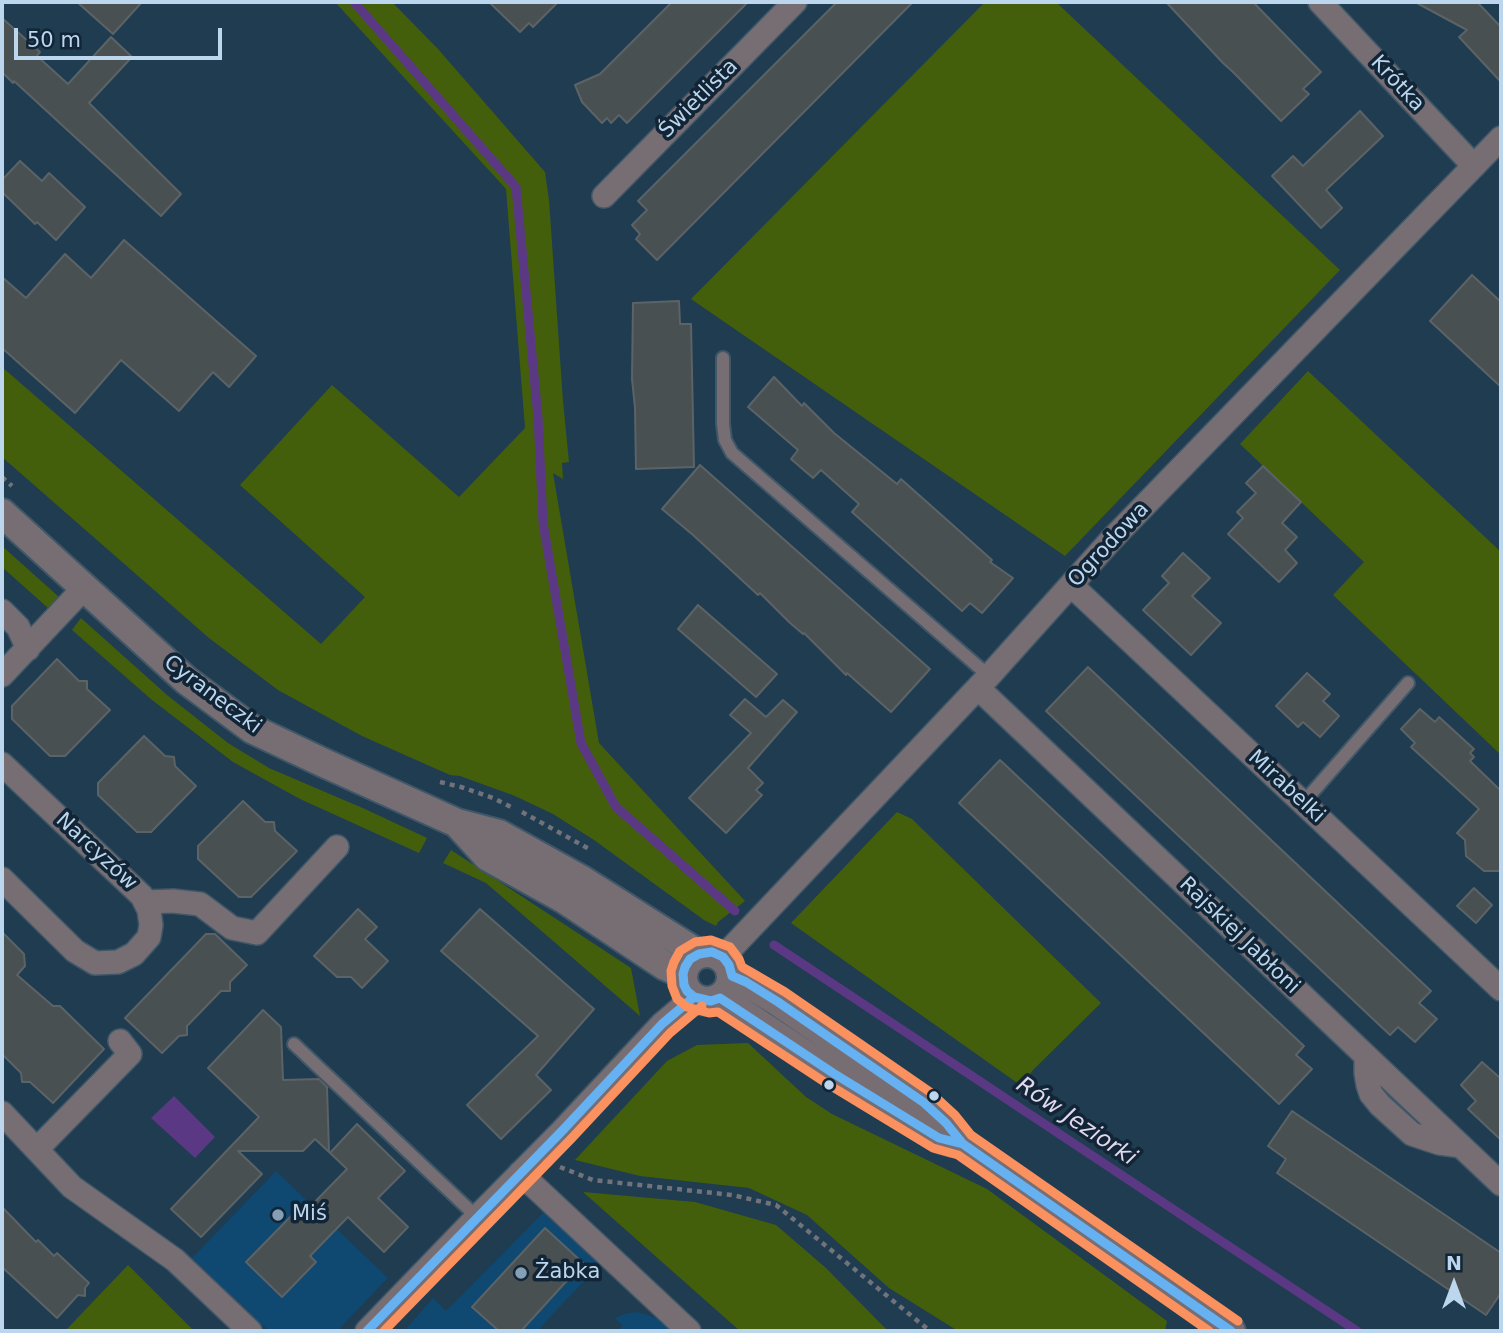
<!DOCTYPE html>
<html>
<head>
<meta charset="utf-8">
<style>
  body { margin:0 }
  #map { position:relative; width:1503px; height:1333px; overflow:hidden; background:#1f3c50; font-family:"DejaVu Sans",sans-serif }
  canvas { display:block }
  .frame { position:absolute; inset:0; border:4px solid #bcd6ed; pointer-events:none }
  .north { position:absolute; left:1419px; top:1249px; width:70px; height:70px; -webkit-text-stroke:5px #112536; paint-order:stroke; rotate:0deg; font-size:19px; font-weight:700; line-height:28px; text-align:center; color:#bcd6ed }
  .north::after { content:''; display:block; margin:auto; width:24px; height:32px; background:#bcd6ed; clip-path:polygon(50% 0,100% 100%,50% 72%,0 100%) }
  .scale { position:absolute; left:14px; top:28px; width:208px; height:32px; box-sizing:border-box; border:4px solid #bcd6ed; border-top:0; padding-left:9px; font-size:21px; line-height:24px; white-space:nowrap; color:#bcd6ed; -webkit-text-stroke:5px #112536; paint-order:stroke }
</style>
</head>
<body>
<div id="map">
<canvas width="1503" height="1333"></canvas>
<div class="frame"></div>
<div class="north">N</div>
<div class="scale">50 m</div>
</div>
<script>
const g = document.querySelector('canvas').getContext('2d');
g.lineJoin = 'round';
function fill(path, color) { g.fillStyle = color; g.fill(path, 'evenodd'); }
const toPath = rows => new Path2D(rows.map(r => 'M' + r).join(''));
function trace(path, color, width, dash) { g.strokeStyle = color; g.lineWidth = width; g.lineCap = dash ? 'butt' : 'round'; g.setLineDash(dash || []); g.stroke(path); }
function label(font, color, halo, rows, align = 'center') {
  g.font = font + ' "DejaVu Sans",sans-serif'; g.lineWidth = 7; g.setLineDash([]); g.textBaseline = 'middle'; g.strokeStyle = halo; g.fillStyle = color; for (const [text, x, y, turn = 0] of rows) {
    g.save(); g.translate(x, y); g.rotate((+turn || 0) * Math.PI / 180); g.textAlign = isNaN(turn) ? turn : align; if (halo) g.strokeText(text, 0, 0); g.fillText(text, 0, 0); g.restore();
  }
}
const built = toPath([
  [276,1171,388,1278,337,1331,269,1331,192,1258],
  [547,1209,602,1262,537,1331,404,1331,433,1298,446,1311],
  [635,1312,645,1314,665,1322,674,1331,618,1331,623,1326,615,1318,624,1314]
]);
const green = toPath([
  [335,2,392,2,438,49,545,172,549,200,563,401,569,462,562,463,563,479,553,473,599,743,745,901,718,922,716,926,704,920,594,840,553,814,515,796,460,776,450,775,362,736,278,690,209,638,2,457,2,367,321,644,365,597,240,485,332,385,459,497,525,428,506,189],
  [985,2,1056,2,1340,270,1065,556,691,299],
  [1308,371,1501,552,1501,755,1333,595,1364,562,1240,444],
  [2,546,59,597,48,608,2,567],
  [81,618,167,695,228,743,269,768,365,809,427,838,419,853,300,799,233,762,152,700,72,630],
  [897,812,912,819,1101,1003,1032,1071,1023,1087,791,923],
  [451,850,631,968,640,1016,486,883,443,863],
  [748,1043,806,1097,832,1114,987,1189,1167,1321,1165,1331,958,1331,889,1288,807,1215,749,1188,640,1176,575,1160,667,1061,697,1045],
  [583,1192,695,1202,776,1225,826,1268,888,1331,740,1331],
  [128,1265,194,1331,65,1331]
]);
const water = toPath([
  [174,1096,215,1137,195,1158,151,1118]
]);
const stream = toPath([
  [354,2,516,187,538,417,543,523,581,743,616,807,735,911],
  [774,945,1357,1331]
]);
const building = toPath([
  [77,2,142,2,113,34,77,2],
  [489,2,558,2,533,27,529,23,520,32,489,2],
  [672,2,748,2,627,123,619,115,611,123,607,118,602,123,582,102,575,85,600,74,672,2],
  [837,2,913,2,657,260,636,239,640,234,632,225,647,210,638,201,837,2],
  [1166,2,1253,2,1321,72,1303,89,1309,94,1281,121,1234,73,1223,63,1166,2],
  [1415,2,1477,2,1501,27,1501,82,1459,37,1467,30,1415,2],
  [2,18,40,52,37,56,68,84,111,37,132,57,89,103,181,194,161,216,14,81,13,83,2,72,2,18],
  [1360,111,1383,136,1326,190,1342,208,1321,228,1272,176,1293,156,1303,166,1360,111],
  [20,161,42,181,49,173,85,207,56,240,37,222,35,224,2,192,2,180,20,161],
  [124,240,256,356,229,387,213,372,179,411,121,360,75,413,2,348,2,277,26,298,65,254,91,278,124,240],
  [1472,275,1501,302,1501,387,1430,321,1472,275],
  [679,301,680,324,691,324,694,467,636,469,635,408,632,379,633,303,679,301],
  [774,377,802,406,804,403,834,433,897,484,901,479,992,560,990,562,1013,578,982,613,970,603,962,611,852,512,859,504,821,470,813,478,791,459,798,450,748,407,774,377],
  [700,465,930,669,891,712,847,673,846,675,804,633,803,634,789,622,760,593,758,595,693,535,662,509,700,465],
  [1263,466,1301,502,1282,523,1297,537,1285,550,1297,563,1279,582,1228,534,1243,518,1237,512,1256,493,1246,483,1263,466],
  [1183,553,1210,578,1192,596,1221,623,1191,655,1143,610,1169,583,1162,576,1183,553],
  [698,605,777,674,756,697,678,629,698,605],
  [57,659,79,681,87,681,87,689,110,710,65,756,50,756,12,719,12,706,57,659],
  [1088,667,1431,991,1419,1003,1437,1019,1415,1042,1398,1027,1390,1035,1046,711,1088,667],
  [1307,673,1330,694,1323,701,1339,716,1320,737,1303,722,1298,727,1276,706,1307,673],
  [745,699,766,717,783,700,797,712,748,768,763,783,756,790,762,795,726,833,689,798,751,733,730,715,745,699],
  [1420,709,1435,722,1439,717,1474,749,1470,753,1474,757,1470,761,1499,789,1501,786,1501,871,1484,871,1466,856,1465,840,1457,833,1479,809,1411,747,1415,743,1401,729,1420,709],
  [144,736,165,756,174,757,175,766,196,786,151,832,137,832,98,795,98,783,144,736],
  [1000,760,1304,1046,1296,1055,1312,1069,1279,1104,959,803,1000,760],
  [243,801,265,822,274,822,275,831,297,851,251,897,239,897,198,859,198,846,243,801],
  [1474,888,1492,905,1476,923,1457,906,1474,888],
  [358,909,377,927,365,939,388,961,362,988,351,977,337,977,314,956,358,909],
  [480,909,594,1009,536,1075,551,1090,501,1139,467,1105,538,1036,441,951,480,909],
  [2,932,24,954,25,966,17,975,53,1006,60,1006,104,1049,53,1103,30,1082,22,1082,21,1073,2,1054,2,932],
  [206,934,215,934,247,965,230,982,230,991,221,991,187,1026,187,1035,179,1036,162,1053,125,1018,206,934],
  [263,1010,281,1027,283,1080,319,1079,327,1087,329,1152,315,1139,303,1151,238,1151,262,1174,201,1237,171,1209,259,1117,208,1068,263,1010],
  [1482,1062,1499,1077,1501,1075,1501,1140,1468,1109,1476,1101,1461,1085,1482,1062],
  [1292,1111,1501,1253,1501,1293,1486,1315,1277,1173,1286,1159,1268,1146,1292,1111],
  [357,1124,405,1171,378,1198,408,1227,384,1252,348,1217,310,1256,316,1262,282,1297,246,1262,298,1209,303,1214,347,1169,330,1153,357,1124],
  [2,1207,36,1242,38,1240,54,1256,57,1253,89,1283,85,1288,85,1296,78,1295,57,1318,2,1267,2,1207],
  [545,1228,583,1263,521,1331,499,1331,472,1307,545,1228]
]);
const path = toPath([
  [2,477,12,486],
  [440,782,461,787,493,798,511,807],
  [522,812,591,850],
  [560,1167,593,1180,732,1195,776,1205,930,1331]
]);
const service = toPath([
  [723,358,723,424,725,440,732,453,989,676],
  [1303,803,1408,683],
  [294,1044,477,1217]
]);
const minor = toPath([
  [1320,2,1474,166],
  [604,196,795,2],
  [1071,585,1501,989],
  [2,611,18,627,28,649],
  [2,675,84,588],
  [978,688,1501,1184],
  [2,764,142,896,149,910,151,925,149,937,134,954,118,962,95,963,75,951,2,879],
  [146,902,173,901,200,904,232,928,257,933,337,847],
  [723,957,989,676,1112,539,1501,138],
  [1366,1057,1366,1073,1368,1085,1371,1094,1380,1105,1412,1134,1439,1143,1461,1146],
  [2,1113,72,1187,175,1260,250,1331],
  [37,1149,130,1054,120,1041],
  [520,1173,689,1331],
  [367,1331,477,1217,562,1131,662,1024,694,997]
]);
const tertiary = toPath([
  [2,513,186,680,252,729,324,763,457,823,499,834,582,880,699,954],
  [457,823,488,857,564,899,665,966,683,974],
  '683 977a24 24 0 1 1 48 0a24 24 0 1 1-48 0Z',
  [732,976,746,982,778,1002,875,1068,923,1102,946,1123,963,1144,1231,1331],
  [720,998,833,1073,939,1138,953,1142]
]);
const bus1 = toPath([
  [712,952,723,957,729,965,732,976,746,982,778,1002,923,1102,946,1123,963,1144,939,1138,833,1073,720,998,711,1001,694,997,687,991,684,985,683,974,685,967,690,959,699,954,712,952],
  [963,1144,1231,1331,1219,1323,963,1144],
  [367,1331,562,1131,662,1024,694,997]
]);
const bus2 = toPath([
  [384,1331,571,1139,670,1033,702,1006],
  [1209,1331,958,1155,933,1148,826,1083,718,1012,709,1013,687,1007,677,999,672,986,671,971,674,962,680,951,695,942,711,940,730,947,739,959,742,967,785,992,930,1092,955,1115,971,1135,1238,1321]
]);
const markers = [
  [829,1085,6,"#bcd6ed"],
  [934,1096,6,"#bcd6ed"],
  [278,1215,7,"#85a0b6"],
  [521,1273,7,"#85a0b6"]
];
const streetNames = [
  ["Krótka",1397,84,47],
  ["Świetlista",699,99,-45],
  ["Ogrodowa",1109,545,-47],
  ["Cyraneczki",212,695,37],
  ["Mirabelki",1286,787,43],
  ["Narcyzów",96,852,43],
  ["Rajskiej Jabłoni",1239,936,44]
];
const poiNames = [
  ["Miś",292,1215],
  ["Żabka",535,1273]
];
const waterNames = [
  ["Rów Jeziorki",1076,1122,34]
];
fill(built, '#0f4870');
fill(green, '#445f0c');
fill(water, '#5b3884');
trace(stream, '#5b3884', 9);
fill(building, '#495052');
trace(building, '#5b6367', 2);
trace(service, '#3f5768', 16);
trace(minor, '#3f5768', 26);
trace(tertiary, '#3f5768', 32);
trace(path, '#71727a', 4.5, [5, 5]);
trace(service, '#776e74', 12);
trace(minor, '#776e74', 23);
trace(tertiary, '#776e74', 28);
trace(bus1, '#66b1f2', 9);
trace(bus2, '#fa915f', 9);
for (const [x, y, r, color] of markers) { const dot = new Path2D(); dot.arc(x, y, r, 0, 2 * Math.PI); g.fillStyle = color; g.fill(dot); trace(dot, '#112536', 2.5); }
label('21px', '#bcd6ed', '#112536', streetNames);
label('21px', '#bcd6ed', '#112536', poiNames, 'left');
label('italic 23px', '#e2d9ef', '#112536', waterNames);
</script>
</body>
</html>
